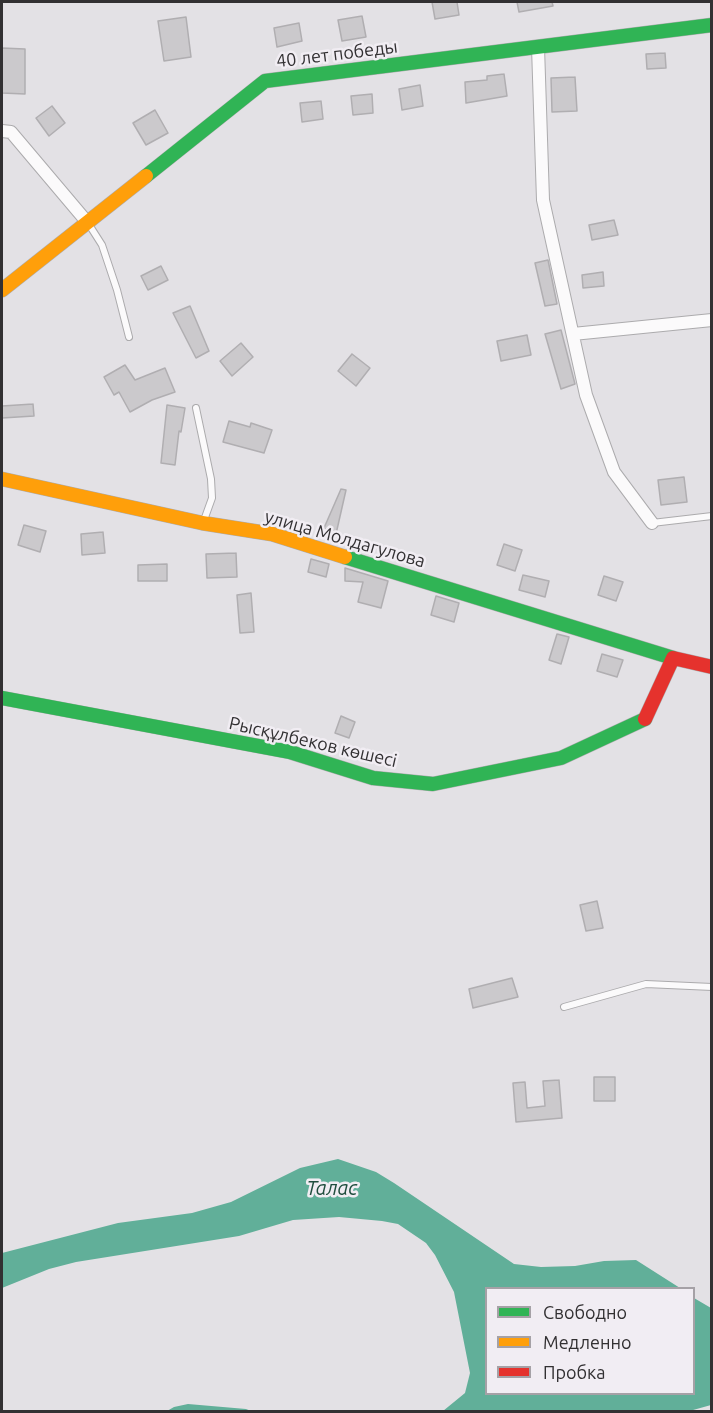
<!DOCTYPE html>
<html>
<head>
<meta charset="utf-8">
<style>
  body { margin:0 }
  #map { position:relative; width:713px; height:1413px; overflow:hidden; background:#e3e1e5; font-family:Ubuntu,sans-serif }
  canvas { display:block }
  .frame { position:absolute; inset:0; border:3px solid #323032; pointer-events:none }
  .legend { position:absolute; left:485px; top:1287px; width:210px; height:108px; box-sizing:border-box; background:#f1edf3; border:2px solid #a5a1a6; margin:0; padding:8px 10px; list-style:none; font-size:18px; color:#323032 }
  .legend li { display:flex; align-items:center; gap:12px; height:30px }
  .legend b { width:30px; border:2px solid #a5a1a6 }
</style>
</head>
<body>
<div id="map">
<canvas width="713" height="1413"></canvas>
<div class="frame"></div>
<ul class="legend">
<li><b style="height:8px;background:#30b455"></b>Свободно</li>
<li><b style="height:8px;background:#ff9f0a"></b>Медленно</li>
<li><b style="height:8px;background:#e5322d"></b>Пробка</li>
</ul>
</div>
<script>
const g = document.querySelector('canvas').getContext('2d');
g.lineJoin = 'round';
function fill(path, color) { g.fillStyle = color; g.fill(path, 'evenodd'); }
const toPath = rows => new Path2D(rows.map(r => 'M' + r).join(''));
function trace(path, color, width, dash) { g.strokeStyle = color; g.lineWidth = width; g.lineCap = dash ? 'butt' : 'round'; g.setLineDash(dash || []); g.stroke(path); }
function label(font, color, halo, rows, align = 'center') {
  g.font = font + ' Ubuntu,sans-serif'; g.lineWidth = 5; g.setLineDash([]); g.textBaseline = 'middle'; g.strokeStyle = halo; g.fillStyle = color; for (const [text, x, y, turn = 0] of rows) {
    g.save(); g.translate(x, y); g.rotate((+turn || 0) * Math.PI / 180); g.textAlign = isNaN(turn) ? turn : align; if (halo) g.strokeText(text, 0, 0); g.fillText(text, 0, 0); g.restore();
  }
}
const water = toPath([
  [338,1159,376,1172,394,1183,514,1264,541,1267,575,1266,604,1261,636,1260,680,1288,486,1288,486,1394,694,1394,694,1298,711,1308,711,1405,686,1412,443,1411,465,1393,470,1373,454,1292,435,1255,426,1243,398,1224,382,1221,339,1217,293,1220,239,1236,76,1262,49,1269,2,1288,2,1253,118,1223,192,1213,231,1202,300,1168],
  [188,1404,246,1409,251,1411,167,1411,174,1407]
]);
const building = toPath([
  [432,2,457,2,459,15,435,19,432,2],
  [517,2,552,2,553,6,519,12,517,2],
  [362,16,366,37,342,41,338,20,362,16],
  [186,17,191,57,164,61,158,21,186,17],
  [299,23,302,41,277,47,274,28,299,23],
  [2,48,25,49,25,94,2,93,2,48],
  [665,53,666,68,647,69,646,54,665,53],
  [504,74,507,96,466,103,465,82,487,80,487,76,504,74],
  [575,77,577,111,552,112,551,78,575,77],
  [420,85,423,106,402,110,399,89,420,85],
  [372,94,373,113,353,115,351,96,372,94],
  [321,101,323,119,302,122,300,103,321,101],
  [52,106,65,123,49,136,36,118,52,106],
  [155,110,168,133,146,145,133,123,155,110],
  [614,220,618,235,592,240,589,225,614,220],
  [548,260,557,304,545,306,535,263,548,260],
  [161,266,168,280,148,290,141,276,161,266],
  [603,272,604,286,583,288,582,275,603,272],
  [190,306,209,351,196,358,173,313,190,306],
  [561,330,575,384,561,389,545,334,561,330],
  [527,335,531,355,501,361,497,341,527,335],
  [241,343,253,357,232,376,220,361,241,343],
  [352,354,370,368,356,386,338,371,352,354],
  [125,365,135,380,165,368,175,392,152,400,130,412,119,392,114,395,104,377,125,365],
  [33,404,34,416,2,418,2,406,33,404],
  [167,405,185,408,181,432,179,431,175,465,161,463,167,405],
  [229,421,250,427,251,423,272,430,264,453,223,442,229,421],
  [684,477,687,502,661,505,658,480,684,477],
  [341,489,346,490,336,534,324,528,341,489],
  [24,525,46,531,40,552,18,545,24,525],
  [103,532,105,553,82,555,81,534,103,532],
  [504,544,522,550,515,571,497,565,504,544],
  [236,553,237,577,207,578,206,554,236,553],
  [311,559,329,564,326,577,308,572,311,559],
  [167,564,167,581,138,581,138,565,167,564],
  [345,568,388,581,381,608,358,602,363,582,345,581,345,568],
  [523,575,549,581,545,597,519,590,523,575],
  [604,576,623,582,616,601,598,595,604,576],
  [251,593,254,632,240,633,237,595,251,593],
  [436,596,459,603,454,622,431,615,436,596],
  [557,634,569,637,561,664,549,660,557,634],
  [602,654,623,660,617,677,597,671,602,654],
  [341,716,355,722,349,738,335,733,341,716],
  [597,901,603,928,586,931,580,905,597,901],
  [512,978,518,997,473,1008,469,989,512,978],
  [594,1077,615,1077,615,1101,594,1101,594,1077],
  [559,1080,562,1118,516,1122,513,1083,525,1082,527,1108,545,1106,543,1081,559,1080]
]);
const lane = toPath([
  [88,223,102,245,117,290,129,337],
  [196,408,211,479,212,498,203,523],
  [652,523,712,516],
  [564,1007,646,984,712,987]
]);
const street = toPath([
  [538,47,543,200,586,395,614,472,652,523],
  [2,131,11,132,87,222],
  [573,334,712,320]
]);
const fast = toPath([
  [146,176,265,81,712,25],
  [345,557,673,658],
  [2,698,290,752,373,778,433,784,561,758,645,719]
]);
const slow = toPath([
  [2,290,146,176],
  [2,479,202,523,272,534,345,557]
]);
const jam = toPath([
  [645,719,673,658,712,667]
]);
const streetNames = [
  ["40 лет победы",337,54,-7],
  ["улица Молдагулова",345,539,16],
  ["Рысқұлбеков көшесі",313,742,13]
];
const waterNames = [
  ["Талас",332,1188]
];
fill(water, '#61af99');
fill(building, '#cbc9cc');
trace(building, '#b0aeb1', 1.5);
trace(lane, '#acabad', 8);
trace(street, '#acabad', 14);
trace(fast, '#acabad', 15);
trace(slow, '#acabad', 15);
trace(jam, '#acabad', 15);
trace(lane, '#fbfafb', 6);
trace(street, '#fbfafb', 12);
trace(fast, '#30b455', 14);
trace(slow, '#ff9f0a', 14);
trace(jam, '#e5322d', 14);
label('18px', '#323032', '#f1edf3', streetNames);
label('italic 20px', '#204e3e', '#f1edf3', waterNames);
</script>
</body>
</html>
